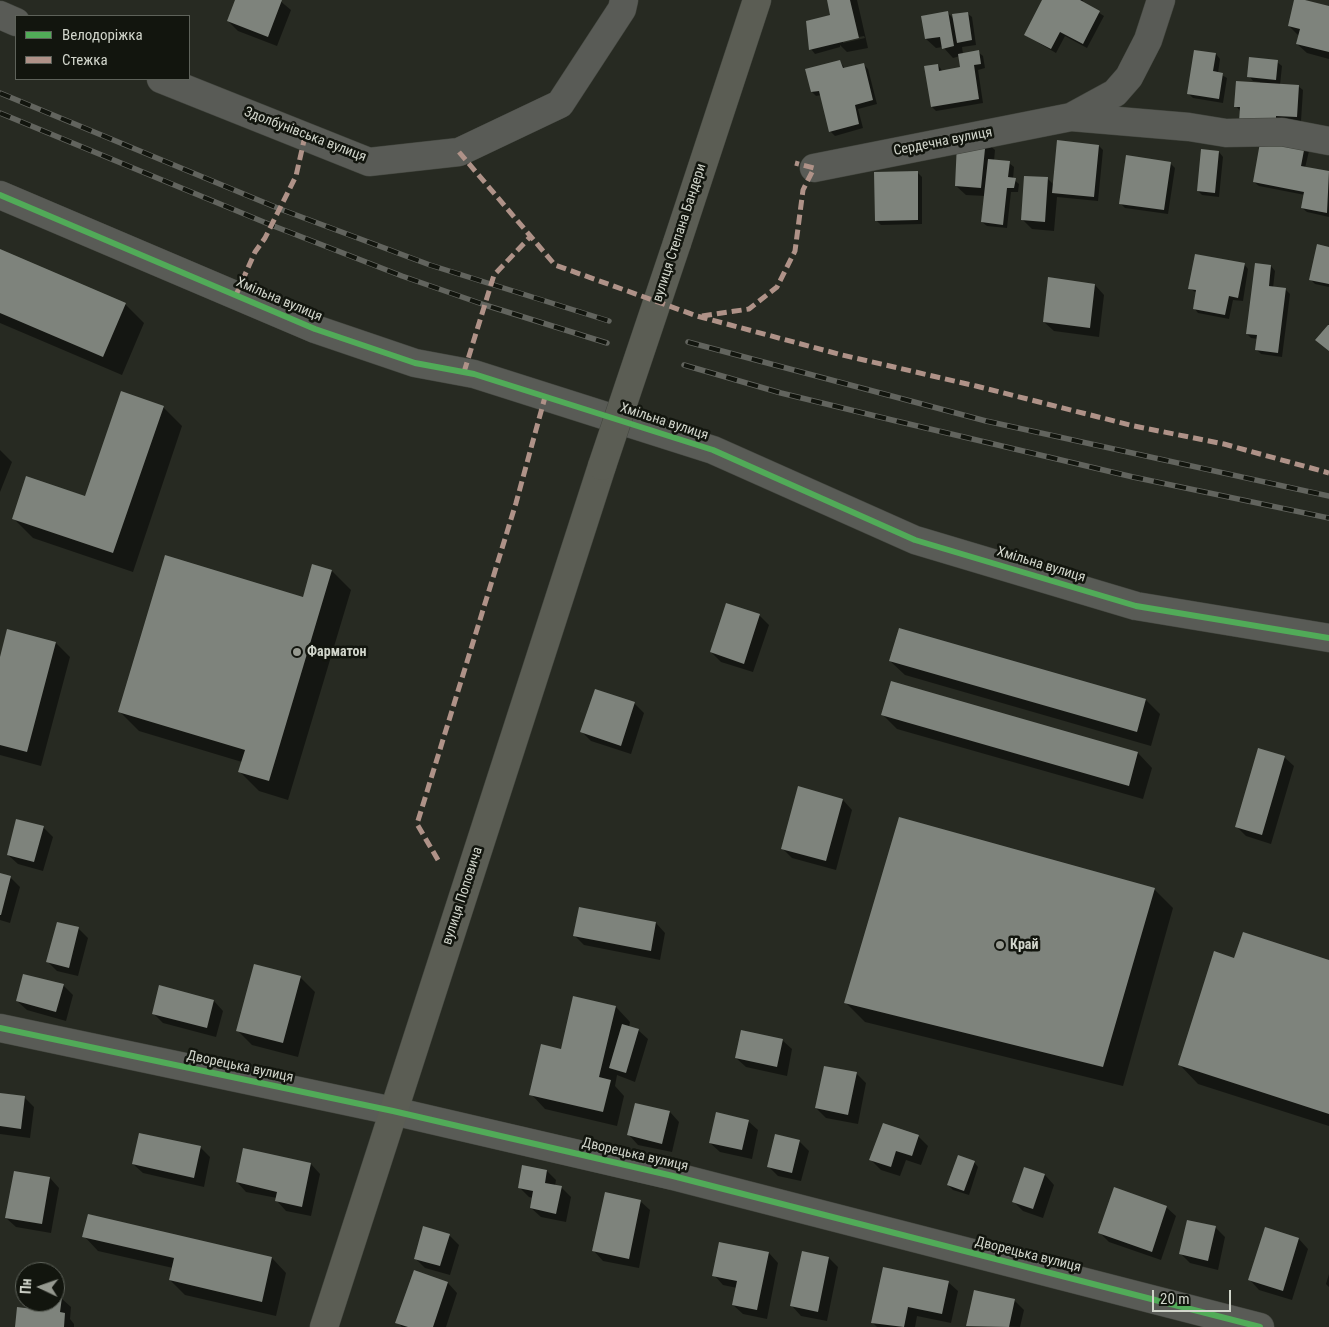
<!DOCTYPE html>
<html>
<head>
<meta charset="utf-8">
<style>
  body { margin:0 }
  #map { position:relative; width:1329px; height:1327px; overflow:hidden; background:#272a22; font-family:"Roboto Condensed",sans-serif }
  canvas { display:block }
  .legend { position:absolute; left:15px; top:15px; width:175px; height:65px; box-sizing:border-box; background:#12150e; border:1px solid #5e625a; margin:0; padding:6px 9px; list-style:none; font-size:15px; color:#d1d5cb }
  .legend li { display:flex; align-items:center; gap:10px; height:25px }
  .legend b { width:25px; border:1px solid #5e625a }
  .north { position:absolute; left:15px; top:1262px; width:50px; height:50px; box-sizing:border-box; background:#12150e; border:1px solid #5e625a; border-radius:50%; rotate:273deg; font-size:14px; font-weight:700; line-height:20px; text-align:center; color:#d1d5cb }
  .north::after { content:''; display:block; margin:auto; width:18px; height:22px; background:#969990; clip-path:polygon(50% 0,100% 100%,50% 72%,0 100%) }
  .scale { position:absolute; left:1152px; top:1290px; width:79px; height:22px; box-sizing:border-box; border:2px solid #d1d5cb; border-top:0; padding-left:6px; font-size:15px; line-height:18px; white-space:nowrap; color:#d1d5cb; -webkit-text-stroke:4px #12150e; paint-order:stroke }
</style>
</head>
<body>
<div id="map">
<canvas width="1329" height="1327"></canvas>
<ul class="legend">
<li><b style="height:6px;background:#51ab58"></b>Велодоріжка</li>
<li><b style="height:6px;background:#af9288"></b>Стежка</li>
</ul>
<div class="north">Пн</div>
<div class="scale">20 m</div>
</div>
<script>
const g = document.querySelector('canvas').getContext('2d');
g.lineJoin = 'round';
function fill(path, color) { g.fillStyle = color; g.fill(path, 'evenodd'); }
const toPath = rows => new Path2D(rows.map(r => 'M' + r).join(''));
function trace(path, color, width, dash) { g.strokeStyle = color; g.lineWidth = width; g.lineCap = dash ? 'butt' : 'round'; g.setLineDash(dash || []); g.stroke(path); }
function label(font, color, halo, rows, align = 'center') {
  g.font = font + ' "Roboto Condensed",sans-serif'; g.lineWidth = 5; g.setLineDash([]); g.textBaseline = 'middle'; g.strokeStyle = halo; g.fillStyle = color; for (const [text, x, y, turn = 0] of rows) {
    g.save(); g.translate(x, y); g.rotate((+turn || 0) * Math.PI / 180); g.textAlign = isNaN(turn) ? turn : align; if (halo) g.strokeText(text, 0, 0); g.fillText(text, 0, 0); g.restore();
  }
}
const shadow = toPath([
  [236,0,279,0,291,10,277,46,238,31,228,21],
  [828,0,857,0,868,48,847,52,840,45,840,47,815,54,811,49,832,20],
  [864,36,865,38,843,43,843,40],
  [1044,0,1083,0,1082,2,1104,16,1087,48,1065,36,1056,53,1025,35],
  [1295,0,1329,7,1329,59,1307,53,1297,44,1299,36,1289,26],
  [948,13,954,19,967,13,972,17,976,45,962,47,963,54,978,52,983,56,985,68,978,70,983,103,936,111,932,107,938,65,943,72,962,68,960,56,953,58,943,47,936,48,926,39],
  [1216,54,1220,59,1218,73,1227,78,1223,103,1193,98,1188,93],
  [840,61,845,69,863,64,868,69,877,104,858,109,863,128,835,136,830,131,821,95,816,96,812,92],
  [1277,62,1282,66,1280,85,1298,86,1303,90,1301,121,1280,120,1240,111,1236,106,1260,84,1260,82,1253,81,1249,76],
  [1262,139,1309,151,1305,168,1329,173,1329,217,1307,212,1302,208,1305,195,1259,186,1254,182],
  [985,141,995,150,994,161,1009,163,1014,167,1013,179,1019,184,1018,192,1011,192,1007,228,987,226,982,222,985,196,966,195,956,186],
  [1099,146,1103,150,1098,201,1057,197,1054,231,1032,229,1022,219,1025,177,1048,179,1054,185],
  [1219,152,1223,157,1219,197,1202,195,1198,191],
  [1170,163,1175,168,1168,214,1125,208,1120,203],
  [917,172,922,177,922,224,881,225,876,220],
  [1329,248,1329,287,1315,284,1311,280],
  [0,250,125,304,144,323,122,375,0,323],
  [1244,264,1248,269,1243,301,1233,300,1229,319,1198,313,1194,308,1197,293,1189,288],
  [1271,266,1275,271,1273,288,1286,290,1290,294,1282,357,1261,354,1257,350,1258,339,1251,338,1247,334],
  [1095,285,1104,295,1099,337,1054,331,1044,322],
  [163,407,182,426,133,572,33,538,13,518,86,498],
  [0,450,12,462,0,492],
  [313,566,332,571,351,590,288,800,259,791,240,772,242,762,139,731,119,711,303,598],
  [759,615,769,625,753,672,721,662,711,652],
  [56,643,70,657,41,766,0,755,0,662],
  [890,661,1146,700,1160,714,1151,746,905,675],
  [634,703,644,713,631,754,591,741,582,732],
  [882,714,1138,753,1152,768,1143,799,897,729],
  [1284,757,1294,766,1271,844,1246,836,1237,827],
  [843,800,852,810,836,870,792,858,782,848],
  [43,827,53,837,43,871,18,864,8,855],
  [0,874,10,877,20,887,10,923,0,920],
  [1154,889,1173,908,1123,1086,865,1022,846,1003],
  [580,909,656,923,665,933,660,960,584,945,575,936],
  [58,923,79,929,88,938,78,976,57,971,47,961],
  [1329,961,1329,1126,1198,1084,1179,1064],
  [300,977,315,992,298,1057,252,1045,238,1031],
  [63,985,73,995,66,1021,27,1010,17,1001],
  [160,987,214,1001,223,1011,216,1037,163,1023,153,1013],
  [616,1007,630,1022,629,1027,638,1030,648,1039,635,1082,617,1075,615,1086,624,1096,617,1126,545,1109,531,1094,562,1050],
  [782,1040,792,1049,787,1076,746,1067,736,1058],
  [825,1067,857,1074,866,1083,858,1124,826,1118,816,1108],
  [0,1095,24,1097,34,1107,30,1138,0,1134],
  [670,1112,679,1122,672,1152,638,1145,629,1135],
  [748,1121,758,1130,752,1159,720,1152,710,1143],
  [918,1136,928,1146,921,1165,906,1160,900,1176,881,1170,871,1160],
  [799,1141,809,1151,801,1181,778,1176,768,1166],
  [200,1147,210,1157,204,1187,143,1173,133,1164],
  [244,1150,311,1164,320,1174,311,1216,286,1211,277,1201,277,1198,246,1192,237,1182],
  [974,1162,978,1167,969,1195,953,1190,948,1185],
  [547,1171,556,1180,555,1186,561,1187,571,1197,566,1222,541,1217,531,1208,533,1198,529,1197,519,1187],
  [1045,1175,1054,1185,1043,1218,1023,1211,1014,1202],
  [50,1178,59,1188,51,1233,16,1227,6,1218],
  [640,1201,650,1210,639,1268,603,1261,594,1251],
  [1166,1207,1176,1216,1161,1260,1109,1242,1100,1233],
  [1188,1221,1216,1228,1225,1237,1218,1270,1190,1263,1180,1253],
  [1266,1229,1299,1239,1308,1249,1292,1300,1259,1290,1250,1280],
  [449,1235,459,1245,450,1275,425,1268,415,1258],
  [84,1236,272,1258,286,1273,276,1316,185,1295,170,1280,173,1268,98,1251],
  [769,1253,778,1263,767,1319,743,1314,733,1305,737,1288,723,1285,714,1275],
  [829,1258,838,1267,827,1321,801,1316,792,1306],
  [414,1272,448,1283,457,1293,446,1327,402,1327,397,1322],
  [1329,1274,1329,1287,1326,1284],
  [948,1282,958,1291,951,1323,917,1316,915,1327,877,1327,873,1323],
  [55,1297,61,1298,71,1307,70,1319,74,1324,74,1327,16,1327,42,1311,43,1302,55,1302],
  [1014,1300,1024,1310,1020,1327,968,1325]
]);
const building = toPath([
  [235,0,282,0,268,37,227,21],
  [827,0,850,0,859,38,809,50,806,21,830,15],
  [1042,0,1080,0,1100,11,1083,44,1060,32,1051,49,1024,35],
  [1294,0,1305,0,1329,6,1329,52,1296,44,1300,29,1288,26],
  [948,11,954,46,942,49,940,37,925,39,921,16],
  [968,12,972,40,957,43,952,14],
  [979,50,981,64,974,65,979,99,931,107,924,66,938,64,939,71,960,67,958,54],
  [1194,50,1216,53,1213,71,1223,73,1219,99,1187,94],
  [1249,57,1278,60,1276,80,1247,77],
  [840,60,843,68,864,63,873,100,855,105,859,124,829,132,819,91,811,92,805,69],
  [1236,81,1299,85,1297,117,1276,116,1276,124,1239,122,1240,107,1234,107],
  [1261,137,1305,145,1301,166,1329,171,1327,213,1301,208,1304,192,1253,182],
  [986,139,981,188,955,186,957,143],
  [1057,140,1099,145,1094,197,1052,193],
  [1201,149,1219,151,1215,193,1197,191],
  [1126,155,1171,162,1164,210,1119,204],
  [988,159,1010,161,1008,177,1016,178,1014,188,1007,188,1003,225,981,222],
  [918,171,918,220,875,221,874,172],
  [1024,176,1048,177,1045,222,1021,220],
  [1317,244,1329,247,1329,284,1309,280],
  [0,249,126,303,103,357,0,313],
  [1195,254,1245,263,1238,298,1229,296,1225,315,1193,309,1196,290,1188,289],
  [1255,263,1271,265,1269,286,1286,288,1278,353,1255,350,1257,335,1246,334],
  [1048,277,1095,284,1090,328,1043,322],
  [1328,325,1329,325,1329,351,1315,340],
  [121,391,164,406,113,553,12,519,26,476,85,496],
  [165,555,303,597,312,564,332,570,269,781,238,772,245,750,118,712],
  [726,603,760,614,744,664,710,652],
  [899,628,1146,699,1137,732,889,661],
  [7,629,56,642,27,752,0,745,0,657],
  [891,681,1138,752,1129,786,881,715],
  [595,689,635,702,621,746,580,732],
  [1258,748,1285,756,1262,835,1235,827],
  [798,786,843,799,826,861,781,849],
  [899,817,1155,888,1103,1067,844,1003],
  [16,819,44,826,34,862,7,855],
  [0,873,11,876,1,915,0,915],
  [579,907,656,922,651,951,573,936],
  [57,922,79,927,69,968,46,962],
  [1243,932,1329,960,1329,1114,1178,1065,1214,951,1234,958],
  [254,964,301,976,283,1043,236,1031],
  [23,974,64,984,56,1012,16,1001],
  [159,985,214,1000,207,1028,152,1014],
  [573,996,616,1006,599,1077,611,1080,603,1112,529,1095,541,1044,561,1049],
  [622,1024,639,1029,626,1073,609,1068],
  [741,1030,783,1039,777,1067,735,1058],
  [824,1066,857,1072,848,1115,815,1108],
  [0,1093,25,1096,21,1129,0,1126],
  [635,1103,670,1111,662,1144,627,1135],
  [716,1112,749,1120,742,1150,709,1143],
  [883,1123,919,1135,912,1156,896,1151,891,1167,869,1160],
  [139,1133,201,1146,194,1178,132,1164],
  [775,1134,800,1140,792,1173,767,1167],
  [243,1148,311,1163,302,1207,275,1201,277,1192,236,1182],
  [958,1155,975,1161,964,1191,947,1185],
  [522,1165,547,1170,545,1183,562,1186,556,1214,530,1208,533,1191,518,1188],
  [1024,1167,1045,1174,1033,1209,1012,1202],
  [14,1171,50,1177,42,1224,5,1218],
  [1114,1187,1167,1206,1152,1252,1098,1233],
  [605,1192,641,1200,629,1259,592,1251],
  [88,1214,272,1257,262,1302,169,1280,174,1258,82,1237],
  [1187,1220,1216,1226,1208,1261,1179,1254],
  [423,1226,450,1234,440,1266,414,1259],
  [1265,1227,1299,1238,1283,1291,1248,1280],
  [719,1242,769,1252,757,1310,732,1305,737,1281,712,1276],
  [802,1251,829,1257,818,1312,790,1306],
  [883,1267,949,1281,942,1314,908,1307,904,1327,871,1323],
  [414,1270,448,1282,433,1327,408,1327,395,1323],
  [974,1290,1015,1299,1009,1327,966,1326],
  [55,1296,62,1297,60,1312,65,1313,64,1327,15,1327,17,1307,41,1310,42,1302,55,1302]
]);
const street = toPath([
  [0,15,16,22],
  [161,79,369,162,459,152,560,104,622,9,624,0],
  [1071,117,1115,93,1129,77,1148,40,1161,0],
  [814,168,1071,117,1189,127,1226,133,1282,132,1329,141],
  [0,195,315,329,415,363,474,374,713,450,915,540,1136,606,1329,638],
  [0,1028,393,1111,673,1176,1260,1327]
]);
const secondary = toPath([
  [677,243,757,0],
  [324,1327,602,466]
]);
const rail = toPath([
  [0,93,280,209,430,265,609,321],
  [0,113,271,225,402,276,485,305,607,343],
  [688,342,986,421,1329,496],
  [684,365,781,393,892,420,1133,477,1329,518]
]);
const secondaryBridge = toPath([
  [602,466,677,243]
]);
const quiet = toPath([
  [459,152,555,265,697,316,842,355,976,386,1134,426,1224,444,1329,473],
  [236,295,255,252,265,238,296,176,305,136],
  [702,316,749,309,777,287,795,251,803,190,814,168,795,163],
  [464,372,494,275,531,236],
  [438,860,417,824,516,503,545,397]
]);
const cycleway = toPath([
  [0,195,315,329,415,363,474,374,713,450,915,540,1136,606,1329,638],
  [0,1028,393,1111,673,1176,1260,1327]
]);
const markers = [
  [297,652,5,"#969990"],
  [1000,945,5,"#969990"]
];
const streetNames = [
  ["Здолбунівська вулиця",305,135,21],
  ["Сердечна вулиця",943,142,-11],
  ["вулиця Степана Бандери",680,233,-72],
  ["Хмільна вулиця",279,300,23],
  ["Хмільна вулиця",664,422,18],
  ["Хмільна вулиця",1041,565,17],
  ["вулиця Поповича",463,896,-72],
  ["Дворецька вулиця",240,1067,12],
  ["Дворецька вулиця",635,1155,13],
  ["Дворецька вулиця",1028,1255,14]
];
const poiNames = [
  ["Фарматон",307,652],
  ["Край",1010,945]
];
fill(shadow, '#0007');
fill(building, '#7e837c');
trace(street, '#42453e', 29);
trace(secondary, '#42453e', 29);
trace(street, '#595b56', 28);
trace(secondary, '#5b5d54', 28);
trace(rail, '#62645e', 5.5);
trace(rail, '#12150e', 4, [11]);
trace(secondaryBridge, '#42453e', 29, []);
trace(secondaryBridge, '#5b5d54', 28);
trace(quiet, '#af9288', 5, [10, 5]);
trace(cycleway, '#51ab58', 6);
for (const [x, y, r, color] of markers) { const dot = new Path2D(); dot.arc(x, y, r, 0, 2 * Math.PI); g.fillStyle = color; g.fill(dot); trace(dot, '#12150e', 2); }
label('14px', '#d1d5cb', '#12150e', streetNames);
label('bold 14px', '#d1d5cb', '#12150e', poiNames, 'left');
</script>
</body>
</html>
